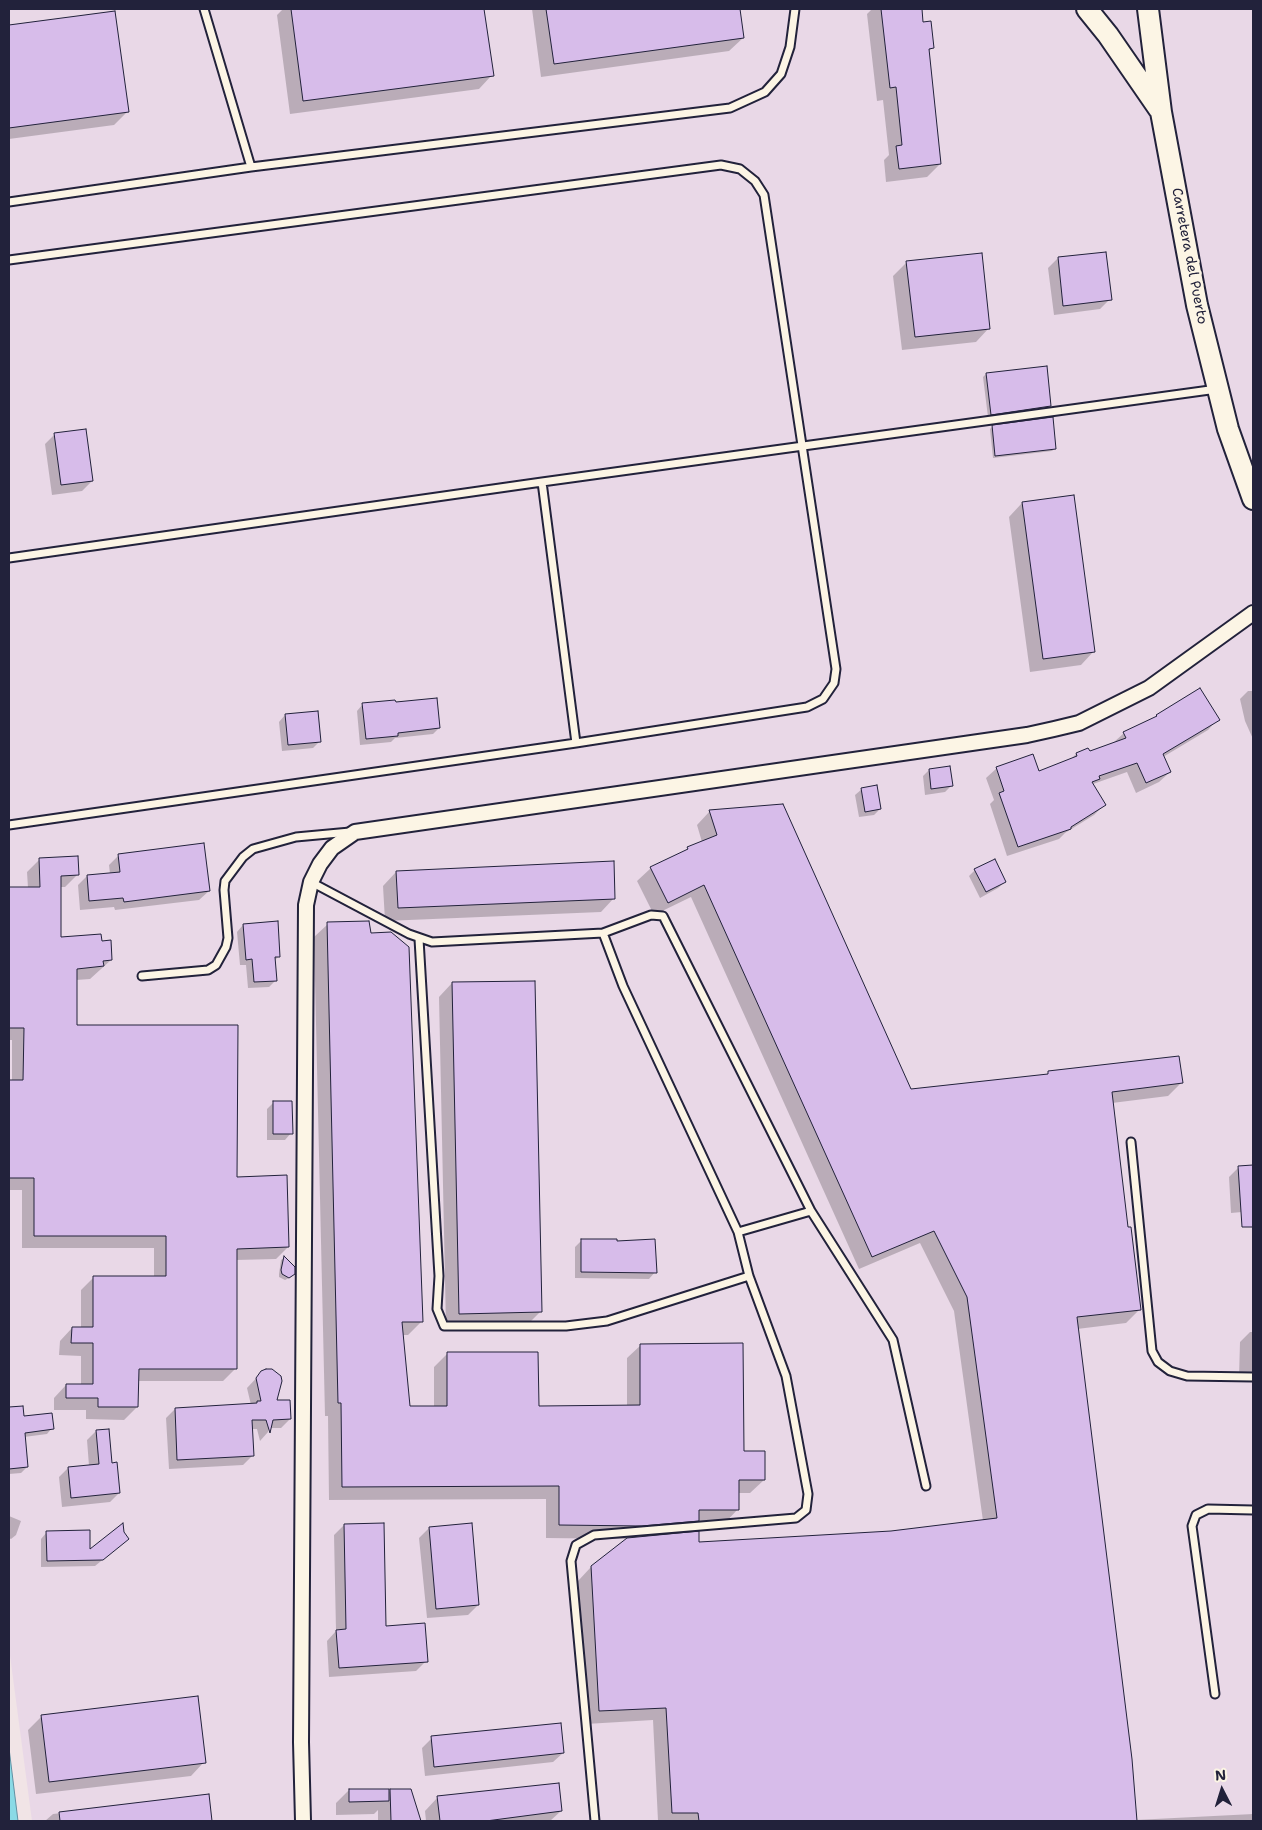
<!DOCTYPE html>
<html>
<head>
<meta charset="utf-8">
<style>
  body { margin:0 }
  #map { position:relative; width:1262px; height:1830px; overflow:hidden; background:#f1e4e6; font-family:"Shantell Sans",sans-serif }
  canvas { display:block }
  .frame { position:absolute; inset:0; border:10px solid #22223b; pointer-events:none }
  .north { position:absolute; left:1197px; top:1765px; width:50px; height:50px; -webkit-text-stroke:4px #fcf5e5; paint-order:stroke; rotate:355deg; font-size:14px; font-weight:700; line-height:20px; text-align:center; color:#22223b }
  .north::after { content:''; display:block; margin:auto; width:18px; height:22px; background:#22223b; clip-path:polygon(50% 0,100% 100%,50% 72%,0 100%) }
</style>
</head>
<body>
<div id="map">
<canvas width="1262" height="1830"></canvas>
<div class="frame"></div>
<div class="north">N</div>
</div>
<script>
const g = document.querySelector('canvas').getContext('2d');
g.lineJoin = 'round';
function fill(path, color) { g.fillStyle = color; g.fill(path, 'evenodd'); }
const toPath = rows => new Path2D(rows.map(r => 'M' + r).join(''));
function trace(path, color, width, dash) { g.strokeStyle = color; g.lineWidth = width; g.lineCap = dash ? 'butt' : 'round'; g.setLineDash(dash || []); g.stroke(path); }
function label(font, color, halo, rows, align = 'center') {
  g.font = font + ' "Shantell Sans",sans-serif'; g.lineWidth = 5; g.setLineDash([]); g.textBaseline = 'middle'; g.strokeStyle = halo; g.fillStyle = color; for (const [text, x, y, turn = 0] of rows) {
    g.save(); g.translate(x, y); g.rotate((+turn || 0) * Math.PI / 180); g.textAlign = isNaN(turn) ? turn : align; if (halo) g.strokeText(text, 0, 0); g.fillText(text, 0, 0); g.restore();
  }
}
const built = toPath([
  [9,9,1253,9,1253,1821,32,1821,9,1648]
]);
const water = toPath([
  [9,1748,18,1821,9,1821,9,1748]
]);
const shadow = toPath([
  [283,9,483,9,492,75,479,89,290,114,277,15],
  [532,9,739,9,743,38,729,51,541,77],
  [872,9,921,9,922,23,932,48,928,52,940,164,927,177,886,182,884,160,889,155,883,100,877,101,867,14],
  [114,12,127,112,114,125,9,139,9,26],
  [1058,258,1110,299,1100,309,1054,315,1048,268],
  [907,262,989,328,976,342,902,350,893,276],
  [986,374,1050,406,1047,409,988,417,983,377],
  [992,427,1055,448,1052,451,993,458,990,429],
  [55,434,92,481,82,491,52,495,45,444],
  [1022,503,1094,651,1081,665,1030,672,1009,517],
  [1248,691,1253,691,1253,739,1245,721,1240,699],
  [363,704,439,728,433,734,395,738,391,742,360,745,357,711],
  [285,715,319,742,313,748,282,751,279,722],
  [1157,716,1218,719,1208,730,1163,757,1170,772,1159,782,1136,793,1127,772,1093,784,1104,805,1094,815,1065,833,1059,839,1007,856,990,804,994,800,986,778,997,768,1038,773,1071,759,1076,754,1089,753,1113,743,1124,733,1153,720],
  [929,770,952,785,945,792,925,795,923,776],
  [862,789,880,809,874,815,859,817,855,795],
  [710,811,911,1090,1045,1076,1049,1072,1181,1083,1168,1096,1112,1103,1127,1229,1139,1310,1126,1323,1077,1329,1135,1820,1253,1814,1253,1821,658,1821,653,1720,586,1724,578,1581,591,1567,628,1539,546,1538,546,1499,329,1500,328,1416,325,1416,314,937,328,924,421,1322,408,1335,402,1335,409,1407,434,1407,434,1367,448,1353,537,1407,627,1407,627,1358,641,1345,742,1453,764,1480,750,1493,738,1493,738,1509,725,1523,695,1523,684,1534,698,1544,891,1532,983,1521,954,1311,920,1243,859,1269,691,897,654,915,637,881,651,868,684,852,688,848,702,842,697,825],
  [119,855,209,891,199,900,115,910,114,907,80,910,78,885,87,876,110,874,109,865],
  [39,860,78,874,65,887,59,887,59,938,100,942,111,960,90,979,76,980,75,1026,236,1178,288,1247,276,1259,236,1260,236,1368,223,1381,137,1381,137,1407,124,1420,86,1419,86,1410,54,1410,54,1398,66,1385,81,1385,81,1356,59,1355,60,1341,72,1328,81,1328,81,1290,94,1277,154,1277,154,1248,22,1248,22,1190,9,1190,9,1081,12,1081,12,1040,9,1040,9,888,28,888,27,872],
  [975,870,1005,882,998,888,980,898,969,876],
  [396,872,614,898,601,912,385,921,383,886],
  [243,925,279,956,274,961,275,981,269,987,248,988,246,965,240,965,237,932],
  [452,983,540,1312,527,1325,446,1327,439,997],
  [273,1103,291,1133,285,1140,267,1140,267,1109],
  [1253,1166,1253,1211,1231,1213,1229,1177,1239,1167],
  [582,1240,655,1272,649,1279,575,1278,575,1247],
  [284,1258,291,1277,285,1280,279,1277,279,1274,281,1260],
  [1250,1332,1253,1332,1253,1378,1239,1377,1240,1342],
  [262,1372,276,1402,290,1419,281,1428,269,1428,268,1432,260,1441,257,1429,251,1429,252,1456,243,1465,169,1469,166,1418,175,1409,251,1405,247,1388],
  [22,1407,23,1418,52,1428,47,1434,24,1437,27,1467,21,1473,9,1474,9,1408],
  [96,1431,111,1464,119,1493,110,1502,62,1507,59,1477,68,1468,89,1466,87,1440],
  [9,1516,21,1521,16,1535,11,1539,9,1538],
  [344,1525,385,1627,426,1661,416,1671,329,1677,327,1641,336,1631,334,1535],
  [429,1528,478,1605,468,1615,427,1618,419,1538],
  [47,1532,89,1551,123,1533,128,1539,95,1566,41,1567,41,1539],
  [42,1716,204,1762,191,1776,36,1794,28,1730],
  [432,1738,563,1753,553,1762,425,1776,422,1748],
  [349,1790,388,1793,391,1790,410,1790,419,1821,378,1821,378,1810,374,1814,336,1815,336,1803],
  [208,1795,211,1821,45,1821,53,1814],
  [438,1797,561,1811,550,1821,426,1821,425,1811]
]);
const building = toPath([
  [291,9,484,9,494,76,303,101,291,9],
  [546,9,740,9,744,38,554,64,546,9],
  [881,9,922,9,923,22,931,21,934,48,929,49,941,164,899,169,896,146,902,145,896,87,890,88,881,9],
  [115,11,129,112,9,128,9,25,115,11],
  [1106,252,1112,300,1063,306,1058,257,1106,252],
  [982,253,990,329,915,337,906,261,982,253],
  [1047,366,1051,406,991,415,986,373,1047,366],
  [1053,417,1056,449,995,456,992,425,1053,417],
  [86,429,93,481,61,485,54,433,86,429],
  [1074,495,1095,652,1043,659,1022,502,1074,495],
  [1200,688,1220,720,1163,754,1171,772,1146,783,1137,763,1099,776,1100,779,1092,782,1106,805,1071,827,1071,829,1018,847,999,793,1004,791,996,767,1033,754,1039,771,1077,756,1076,753,1088,748,1090,751,1126,738,1123,732,1157,716,1156,715,1200,688],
  [437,698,440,728,398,733,398,736,366,739,362,703,395,700,396,702,437,698],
  [318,711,321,742,288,745,285,714,318,711],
  [950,766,953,786,931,789,929,769,950,766],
  [877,785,881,809,865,812,861,788,877,785],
  [783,804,911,1089,1048,1074,1048,1071,1179,1056,1183,1083,1112,1092,1128,1227,1131,1227,1141,1310,1077,1317,1132,1759,1137,1821,699,1821,698,1813,672,1813,666,1708,599,1711,591,1566,627,1538,699,1531,699,1542,891,1531,997,1518,967,1297,934,1231,872,1257,704,885,668,903,650,867,688,849,687,847,717,835,709,810,783,804],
  [204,843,210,891,124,902,123,898,89,901,87,875,120,872,118,854,204,843],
  [78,856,79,875,61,876,61,937,101,934,102,941,111,940,112,960,103,961,104,966,77,969,77,1025,238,1025,237,1177,287,1175,289,1247,237,1249,237,1369,139,1369,138,1407,98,1407,98,1398,66,1398,66,1384,93,1384,93,1343,71,1343,72,1327,93,1327,93,1276,166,1276,166,1236,34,1236,34,1178,9,1178,9,1080,23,1080,24,1028,9,1028,9,887,40,887,39,858,78,856],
  [995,859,1006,882,986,892,974,869,995,859],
  [614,861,615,899,398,908,396,871,614,861],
  [278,921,280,957,275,957,277,981,254,982,252,959,246,960,243,924,278,921],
  [369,921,371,933,391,932,409,947,423,1322,402,1322,410,1406,447,1406,447,1352,538,1352,539,1406,640,1405,640,1344,743,1343,744,1451,765,1451,765,1480,739,1480,739,1510,699,1510,699,1521,642,1526,559,1525,559,1486,342,1487,341,1403,338,1403,327,922,369,921],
  [535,981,542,1312,459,1314,452,982,535,981],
  [273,1101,292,1101,293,1134,273,1134,273,1101],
  [1253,1165,1253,1227,1242,1227,1238,1166,1253,1165],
  [581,1239,617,1239,617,1241,655,1239,657,1273,581,1272,581,1239],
  [284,1256,295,1267,295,1274,289,1278,282,1274,281,1270,284,1256],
  [266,1369,272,1369,281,1376,282,1381,277,1400,290,1400,291,1419,273,1420,270,1433,266,1420,252,1420,254,1456,177,1460,175,1408,257,1403,257,1401,261,1401,256,1378,261,1371,266,1369],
  [23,1406,24,1416,52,1413,54,1429,25,1433,28,1467,9,1469,9,1407,23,1406],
  [109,1429,112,1463,117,1462,120,1493,71,1498,68,1467,99,1464,96,1430,109,1429],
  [123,1523,124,1532,129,1539,103,1560,47,1561,46,1531,90,1530,90,1549,123,1523],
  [384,1523,386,1626,425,1623,428,1662,339,1668,336,1630,346,1629,344,1524,384,1523],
  [472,1523,479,1605,436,1609,429,1527,472,1523],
  [198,1696,206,1763,49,1782,41,1715,198,1696],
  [561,1723,564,1753,434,1767,431,1736,561,1723],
  [559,1783,562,1811,486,1821,440,1821,437,1796,559,1783],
  [349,1789,389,1789,389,1801,349,1802,349,1789],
  [390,1789,411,1789,421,1821,391,1821,390,1789],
  [209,1794,212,1821,60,1821,59,1812,209,1794]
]);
const service = toPath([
  [204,9,251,167],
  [9,202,251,167,730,108,765,92,781,74,790,47,795,9],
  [9,260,721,165,740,169,755,181,764,195,836,669,834,683,823,699,807,707,576,743,9,825],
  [542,482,576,743],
  [9,558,542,482,1217,389],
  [311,882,409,934,432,942,603,933,623,986,738,1232,749,1276,786,1376,808,1494,806,1510,796,1518,594,1535,576,1545,571,1561,595,1821],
  [603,933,651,915,663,916,811,1211,893,1340,926,1486],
  [419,939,439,1276,437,1309,444,1326,566,1326,607,1321,749,1276],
  [142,976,208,970,216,965,226,947,228,938,224,890,225,881,243,857,253,849,296,837,350,832],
  [1131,1142,1152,1351,1158,1362,1170,1371,1187,1376,1253,1377],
  [738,1232,811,1211],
  [1215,1694,1192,1526,1196,1515,1208,1509,1253,1510]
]);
const minor = toPath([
  [303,1821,301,1742,306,905,311,882,320,864,332,848,355,832,1027,735,1054,729,1079,723,1149,688,1253,613]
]);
const secondary = toPath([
  [1087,9,1108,35,1159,109],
  [1148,9,1161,112,1197,305,1228,429,1253,499]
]);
const streetNames = [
  ["Carretera del Puerto",1189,256,79]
];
fill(built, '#e9d8e7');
fill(water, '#8adae6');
trace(water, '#6090a2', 1);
fill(shadow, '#0003');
fill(building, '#d7bcea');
trace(building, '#22223b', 1);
trace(service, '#22223b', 11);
trace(minor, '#22223b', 18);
trace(secondary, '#22223b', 24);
trace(service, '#fcf5e5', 7);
trace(minor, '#fcf5e5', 14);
trace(secondary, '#fcf5e5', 20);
label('14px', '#22223b', '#fcf5e5', streetNames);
</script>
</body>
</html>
